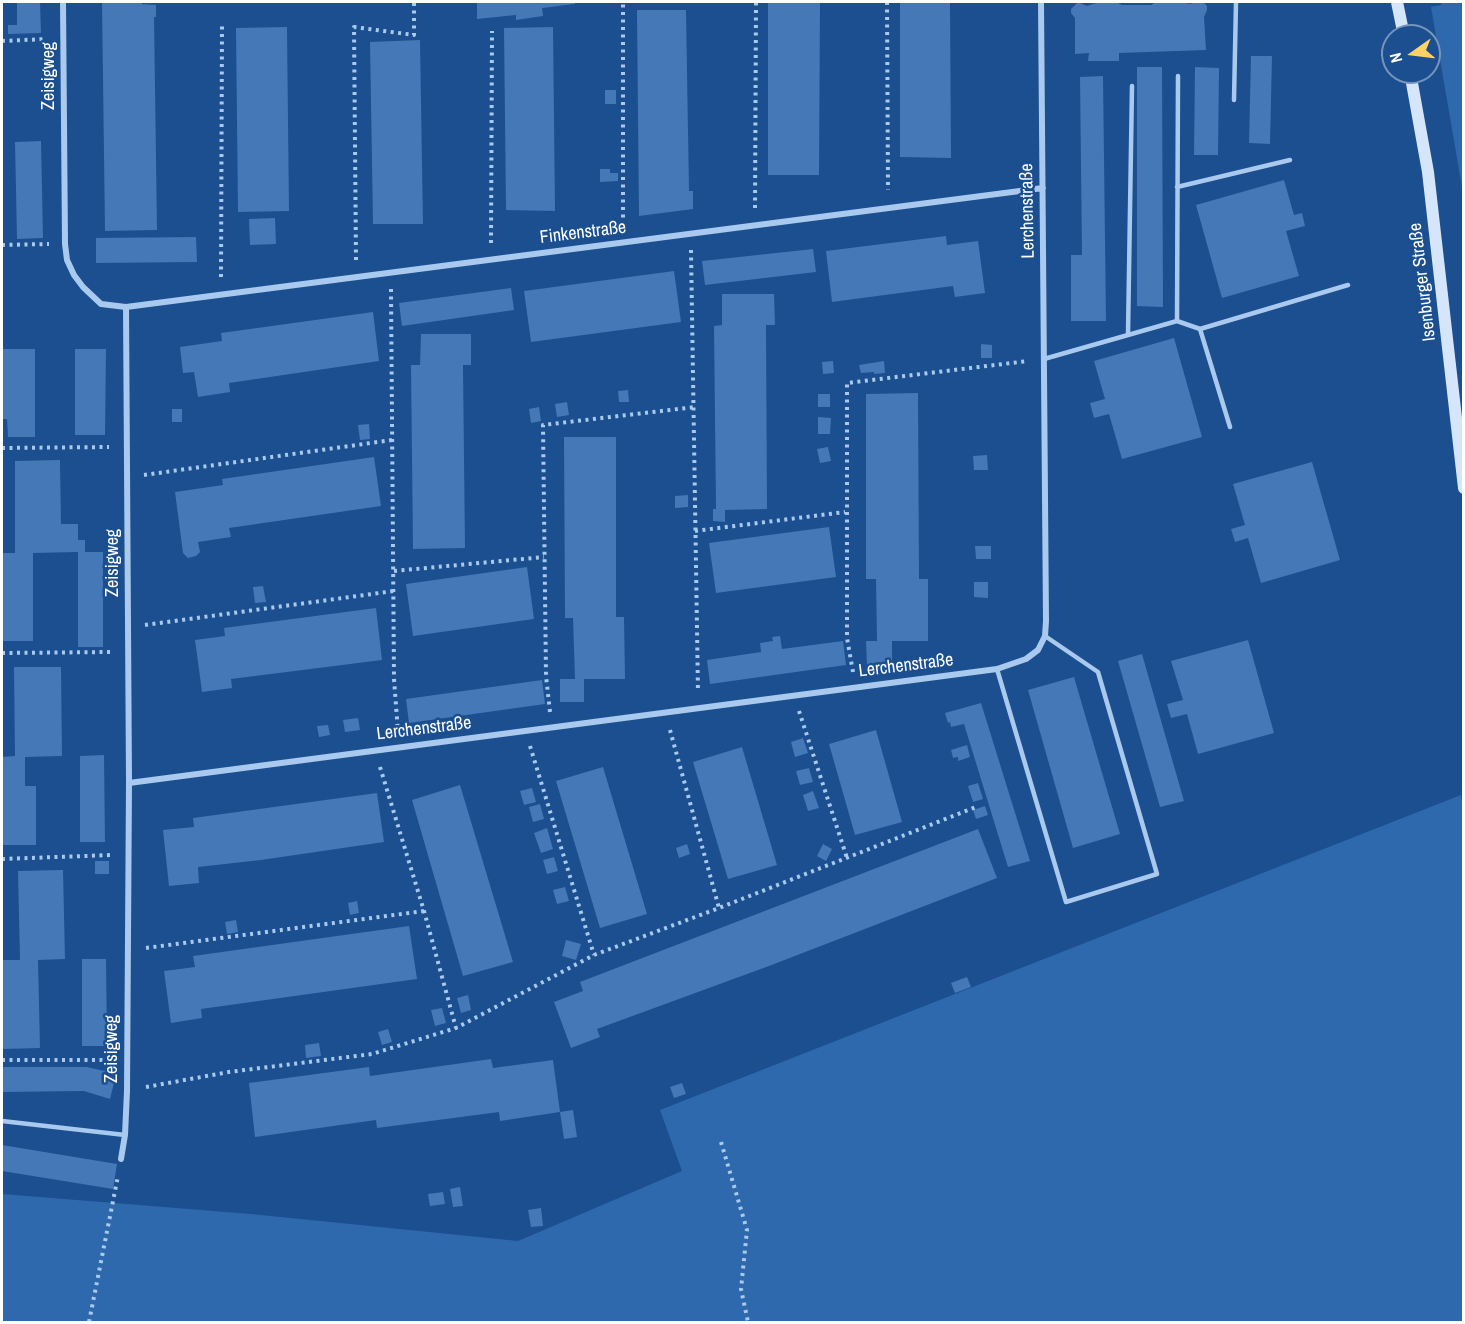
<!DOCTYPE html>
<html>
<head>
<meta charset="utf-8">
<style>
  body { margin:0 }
  #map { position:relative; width:1465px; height:1324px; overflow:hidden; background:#1b4f8f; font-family:"Archivo Narrow",sans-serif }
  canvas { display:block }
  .frame { position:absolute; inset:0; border:3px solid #fff; pointer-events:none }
  .north { position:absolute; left:1381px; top:24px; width:60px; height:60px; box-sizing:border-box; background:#1b4f8f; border:2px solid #7695bc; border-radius:50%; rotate:256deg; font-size:16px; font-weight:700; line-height:24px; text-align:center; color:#fff }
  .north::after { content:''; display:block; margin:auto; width:21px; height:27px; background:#ffd166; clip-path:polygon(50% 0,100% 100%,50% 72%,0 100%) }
</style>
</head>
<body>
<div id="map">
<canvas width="1465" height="1324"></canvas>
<div class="frame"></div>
<div class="north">N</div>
</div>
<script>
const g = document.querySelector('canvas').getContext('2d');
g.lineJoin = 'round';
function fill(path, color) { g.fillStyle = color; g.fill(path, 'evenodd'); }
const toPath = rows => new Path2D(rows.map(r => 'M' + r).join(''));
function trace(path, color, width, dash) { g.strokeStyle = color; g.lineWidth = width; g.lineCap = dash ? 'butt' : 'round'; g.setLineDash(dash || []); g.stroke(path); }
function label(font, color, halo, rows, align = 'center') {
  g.font = font + ' "Archivo Narrow",sans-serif'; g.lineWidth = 5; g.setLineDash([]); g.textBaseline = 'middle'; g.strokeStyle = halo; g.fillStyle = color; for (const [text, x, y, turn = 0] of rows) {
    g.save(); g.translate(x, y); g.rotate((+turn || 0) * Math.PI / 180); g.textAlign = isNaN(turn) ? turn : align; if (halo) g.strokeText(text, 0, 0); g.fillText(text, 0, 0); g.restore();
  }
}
const green = toPath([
  [1442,2,1463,2,1463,193,1431,7,1441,5],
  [1461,795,1464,810,1463,1322,2,1322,2,1194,251,1214,518,1241,682,1171,660,1110]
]);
const building = toPath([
  [17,2,40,2,41,33,8,34,8,25,17,25],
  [102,2,142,2,142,4,156,5,156,17,154,17,157,230,105,231],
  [477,2,575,2,575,4,542,8,543,16,516,20,516,15,477,19],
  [768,2,820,2,819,175,768,175],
  [900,2,950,2,951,158,900,157],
  [1078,2,1087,6,1099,2,1116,2,1122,5,1151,5,1156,2,1180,2,1191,4,1193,2,1203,2,1207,6,1207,10,1204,17,1206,50,1119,53,1119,61,1088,61,1089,53,1075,54,1075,18,1071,13,1071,9],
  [637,10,686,10,689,191,693,191,693,209,639,216],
  [287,27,289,211,238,212,236,28],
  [553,27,555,211,506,210,504,28],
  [420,40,423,224,373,224,370,42],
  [1251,56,1272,56,1270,144,1249,143],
  [1137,67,1162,67,1163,307,1137,306],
  [1195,67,1219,68,1218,155,1194,155],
  [1103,76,1106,321,1071,321,1071,255,1082,255,1080,77],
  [605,90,616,90,616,104,605,104],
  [41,141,43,238,17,239,15,142],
  [600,169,610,169,610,173,618,173,618,181,600,182],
  [1284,180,1294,215,1302,213,1305,226,1286,231,1299,276,1222,298,1196,205],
  [275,218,276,244,250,245,249,219],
  [946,236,947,245,978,241,985,293,955,297,953,286,832,302,826,251],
  [196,237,197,262,96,263,96,238],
  [813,249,816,272,705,285,702,261],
  [674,271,681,322,531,342,524,291],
  [511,288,514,310,402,326,399,303],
  [722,294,774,294,775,325,766,325,767,509,725,510,725,522,713,521,713,509,716,509,714,326,722,325],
  [373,312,379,361,229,383,230,392,198,397,194,372,183,373,180,347,222,341,221,333],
  [421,334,471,334,471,365,463,365,465,548,413,549,411,365,420,365],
  [1174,338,1202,437,1122,459,1109,414,1094,418,1090,403,1105,399,1094,361],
  [981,344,992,345,992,358,981,358],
  [2,349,35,349,35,437,8,437,7,419,2,419],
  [75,349,106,349,105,435,75,435],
  [833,361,834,373,823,374,822,362],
  [884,361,885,373,874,374,874,372,861,373,859,365],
  [628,390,629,402,619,402,618,391],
  [918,393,919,579,928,579,928,641,892,641,892,664,867,666,866,641,877,641,876,579,866,579,866,394],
  [818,394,830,394,830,407,818,407],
  [567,402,569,415,557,417,555,404],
  [539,407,541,421,531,423,529,409],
  [172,409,182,409,182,422,172,422],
  [818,417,831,418,830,434,818,434],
  [369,424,370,439,360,440,358,425],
  [564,437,616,437,616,617,624,617,625,679,584,679,584,702,560,702,560,679,575,679,573,618,565,618],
  [828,447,831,461,820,463,817,449],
  [987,455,988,470,974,470,973,456],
  [374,457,381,506,229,528,231,537,198,542,200,552,196,556,188,558,183,553,175,492,223,485,222,479],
  [60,460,61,524,78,524,78,540,85,540,85,552,103,552,103,647,78,647,78,552,33,553,33,641,2,641,2,553,15,553,15,461],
  [1312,462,1340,560,1261,583,1248,538,1235,542,1231,529,1245,525,1233,484],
  [688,495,688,507,675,508,675,496],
  [829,527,836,577,716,593,709,543],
  [975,546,991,546,991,559,976,559],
  [527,567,534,619,413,636,406,584],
  [974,582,988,582,988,598,974,597],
  [263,586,266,602,255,603,253,587],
  [376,608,382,660,231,679,232,688,202,692,195,640,225,636,224,628],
  [780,636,782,649,843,641,846,665,710,684,707,660,761,652,760,643,773,641,772,637],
  [1248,640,1274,733,1198,754,1187,714,1171,718,1167,704,1183,700,1171,661],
  [1142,654,1184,801,1160,807,1118,661],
  [14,667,61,667,62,756,25,757,25,786,36,786,36,845,2,845,2,757,15,756],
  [1074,677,1120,834,1073,848,1028,690],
  [542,680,545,704,409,723,406,699],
  [981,703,1030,861,1008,867,964,724,951,727,950,722,948,723,945,713],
  [358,718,360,730,345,732,343,720],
  [328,725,330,735,319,737,317,726],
  [876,730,902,822,855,835,829,744],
  [803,738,808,753,795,757,791,742],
  [967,745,970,757,958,761,958,757,953,758,951,750],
  [742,747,777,865,728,879,693,762],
  [104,755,105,842,80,842,80,756],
  [603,767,647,914,600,928,556,781],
  [809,768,813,782,800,785,796,771],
  [978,783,983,799,973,802,968,786],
  [460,785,513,962,463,976,412,800],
  [532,788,536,802,524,805,520,791],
  [813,791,819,808,808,811,803,795],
  [377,793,384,842,261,860,198,867,199,883,169,886,163,830,194,827,193,818],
  [540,804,544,819,533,822,529,807],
  [985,806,988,815,976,819,973,810],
  [547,828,553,849,541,853,534,833],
  [978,829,997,878,769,966,597,1029,600,1037,571,1048,554,1002,583,991,580,982],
  [687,844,690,854,679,858,676,848],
  [823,844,832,849,826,861,817,856],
  [554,857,558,871,547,874,543,860],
  [95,861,109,861,109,874,95,874],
  [63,870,65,959,38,960,40,1048,2,1049,2,960,20,960,18,871],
  [565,887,569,901,557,904,553,890],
  [357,901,359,913,350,915,348,903],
  [236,920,238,932,227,934,225,922],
  [409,926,417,979,201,1009,202,1018,171,1023,164,971,195,967,193,956],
  [566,940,581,944,576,960,562,956],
  [82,959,106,959,107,1046,82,1046],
  [967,977,971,987,955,993,951,983],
  [468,995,471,1010,461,1013,457,998],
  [442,1008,446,1023,435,1026,431,1010],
  [388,1029,392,1042,382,1045,378,1032],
  [319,1043,321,1056,306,1058,305,1045],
  [491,1059,493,1068,553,1060,560,1112,500,1121,499,1112,377,1128,376,1120,255,1137,249,1083,369,1067,370,1076],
  [2,1067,87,1067,104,1071,106,1069,117,1071,110,1099,84,1091,2,1092],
  [682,1083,686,1094,674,1098,670,1087],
  [573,1110,577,1137,564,1139,560,1112],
  [2,1145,117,1164,113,1189,2,1171],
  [460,1187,463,1206,453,1207,450,1189],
  [443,1192,445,1204,430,1206,428,1194],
  [541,1208,543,1226,531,1227,528,1210]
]);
const path = toPath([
  [887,2,888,190],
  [2,41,46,39],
  [755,208,756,2],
  [623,225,623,4],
  [491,243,492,31],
  [2,245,49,244],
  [691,250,698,692],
  [356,260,354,27,414,35,414,2],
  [221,277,222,25],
  [391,289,394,679,398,732],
  [2,448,109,447],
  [144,475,392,440],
  [695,531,845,512],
  [394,571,544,557],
  [145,625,394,591],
  [2,653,112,652],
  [853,672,847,638,847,383,1028,361],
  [799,711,847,858],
  [550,712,546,676,543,425,695,407],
  [670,730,719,908],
  [530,746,594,955],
  [380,767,424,911,456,1028],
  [2,859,112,855],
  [146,948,424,911],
  [2,1060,112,1060],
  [146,1087,229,1072,372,1054,456,1028,594,955,719,908,976,807],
  [721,1142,747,1230,741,1289,748,1322],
  [89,1322,118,1176]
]);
const service = toPath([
  [1234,100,1236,2],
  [1177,187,1290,160],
  [1177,321,1178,76],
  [1200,329,1348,285],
  [1128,334,1132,86],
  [1044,359,1177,321,1200,329,1230,427],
  [997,669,1066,902,1157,874,1098,672,1045,636],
  [2,1121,125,1135]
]);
const minor = toPath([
  [63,2,65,244,67,260,74,275,83,287,101,304,126,307,129,783,127,1091,125,1135,121,1159],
  [126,307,1043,188],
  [129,783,997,669,1026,659,1038,650,1045,636,1046,621,1041,2]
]);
const secondary = toPath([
  [1397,2,1404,36],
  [1410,72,1428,172,1464,488]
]);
const streetNames = [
  ["Zeisigweg",49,76,-90],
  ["Lerchenstraße",1028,211,-91],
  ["Finkenstraße",583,233,-7],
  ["Isenburger Straße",1423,282,-97],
  ["Zeisigweg",113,563,-90],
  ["Lerchenstraße",906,666,-7],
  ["Lerchenstraße",424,729,-7],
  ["Zeisigweg",112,1049,-90]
];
fill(green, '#2e69ad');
fill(building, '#4478b7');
trace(path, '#a9c9ee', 4, [3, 4.5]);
trace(service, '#a9c9ee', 4.5);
trace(minor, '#a9c9ee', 6);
trace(secondary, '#d6e6fa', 12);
label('18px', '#fff', '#1b4f8f', streetNames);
</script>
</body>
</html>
